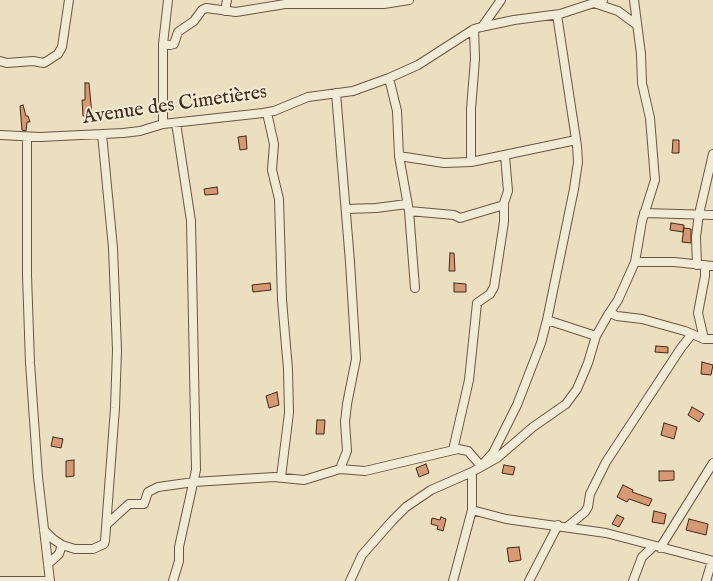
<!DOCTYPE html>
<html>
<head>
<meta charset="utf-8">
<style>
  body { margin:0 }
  canvas { display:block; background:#eadfbe }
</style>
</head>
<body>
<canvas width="713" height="581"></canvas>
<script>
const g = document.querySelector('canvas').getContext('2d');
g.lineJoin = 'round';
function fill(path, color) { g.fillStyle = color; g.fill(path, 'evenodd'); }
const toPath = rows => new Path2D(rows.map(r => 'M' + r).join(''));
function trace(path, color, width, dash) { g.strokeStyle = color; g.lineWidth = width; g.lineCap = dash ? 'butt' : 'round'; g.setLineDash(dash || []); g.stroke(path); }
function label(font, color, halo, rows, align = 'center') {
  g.font = font + ' "IM FELL English",serif'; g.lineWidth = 4; g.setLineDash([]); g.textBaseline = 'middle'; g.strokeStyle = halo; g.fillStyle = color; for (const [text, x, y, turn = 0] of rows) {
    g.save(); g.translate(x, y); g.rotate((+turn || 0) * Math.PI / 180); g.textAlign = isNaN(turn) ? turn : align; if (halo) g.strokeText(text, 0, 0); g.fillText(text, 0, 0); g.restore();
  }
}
const building = toPath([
  [85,83,89,83,92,115,83,116,82,100,85,100,85,83],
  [23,105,26,116,28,116,30,122,27,122,26,131,22,130,20,106,23,105],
  [246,136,247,149,240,150,238,137,246,136],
  [673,140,679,140,679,153,672,153,673,140],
  [217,187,218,194,205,195,204,189,217,187],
  [671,223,684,225,683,232,670,230,671,223],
  [684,228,691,229,691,243,682,242,684,228],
  [450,253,454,253,455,271,449,271,450,253],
  [270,283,271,290,253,292,252,285,270,283],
  [454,283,466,284,466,292,454,292,454,283],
  [656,346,668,347,668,353,655,352,656,346],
  [702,362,713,365,711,375,701,374,702,362],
  [277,392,279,405,269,408,266,396,277,392],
  [692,407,704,414,699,422,688,415,692,407],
  [317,420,325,420,324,434,316,434,317,420],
  [664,423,677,427,674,439,661,435,664,423],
  [53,437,63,439,61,448,51,446,53,437],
  [74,460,74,476,66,477,66,461,74,460],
  [426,464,429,473,419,477,416,468,426,464],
  [504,465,515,467,513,475,502,473,504,465],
  [659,471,674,471,674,480,659,481,659,471],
  [623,485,633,490,632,492,652,499,649,506,629,499,627,502,617,497,623,485],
  [654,511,666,514,664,524,652,522,654,511],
  [617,515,624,518,619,527,612,524,617,515],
  [441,517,446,519,443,531,437,529,438,526,431,524,432,518,440,520,441,517],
  [689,519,708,524,706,535,686,530,689,519],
  [519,547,521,560,509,562,507,548,519,547]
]);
const minor = toPath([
  [594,3,618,11,637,25],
  [225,11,227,0],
  [482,27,501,0],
  [163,44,170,45,174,44,178,32,194,21,202,10,206,8,236,12,285,4,384,4,409,0],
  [0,61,7,63,33,61,44,63,58,54,62,47,69,0],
  [389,78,397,111,399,156,409,211,415,288],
  [336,93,350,262,356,359,347,404,345,422,347,451,340,469],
  [267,113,274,144,272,170,279,199,282,300,288,369,289,413,281,477],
  [163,124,163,44,168,0],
  [0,135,40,137,123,133,140,131,163,124,263,113,274,111,308,97,353,91,389,78,418,65,474,29,481,27,514,20,560,14,603,0],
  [27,137,27,275,30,363,38,477,50,581],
  [399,156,444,163,471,162,576,140],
  [471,162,471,109,475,59,474,29],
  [346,209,376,208,407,204],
  [409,211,454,215,460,218,504,205],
  [644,213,713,215],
  [635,262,674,262,713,266],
  [697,265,696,237,699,214,713,154],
  [610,313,617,316,642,319,685,331,704,339,713,339],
  [547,320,596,336],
  [704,339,698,313,705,276,705,265],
  [453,450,469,380,477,303,490,294,494,287,504,222,504,203,508,191,505,156],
  [472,510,506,519,606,533,713,561],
  [107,524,129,504,144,504,148,492,158,487,194,482,274,477,304,480,340,469,365,471,458,449,468,451,481,466,493,453,517,405,541,343,547,320,574,189,578,162,577,146,557,15],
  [567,527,585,512,588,507,590,494,606,462,681,348,692,334],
  [44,530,53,539,62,545,75,549,93,549,104,544,105,541,115,408,117,350,113,248,102,134],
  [660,548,713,463],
  [48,564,59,554,62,545],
  [0,581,50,581],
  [173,581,179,561,179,547,196,470,191,221,176,123],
  [350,581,362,555,392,521,406,507,431,490,472,472,497,458,533,427,566,404,577,389,588,363,596,336,608,315,618,300,635,262,642,221,655,180,650,118,642,83,641,54,634,0],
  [453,581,472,510,472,472],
  [529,581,558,525],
  [633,581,642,557,654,546],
  [706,581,712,561]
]);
const streetNames = [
  ["Avenue des Cimetières",175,106,-8]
];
fill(building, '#d79874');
trace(building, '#41291b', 1);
trace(minor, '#6b5644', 10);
trace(minor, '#f1ead5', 8);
label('20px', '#41291b', '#f1ead5', streetNames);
</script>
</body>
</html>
